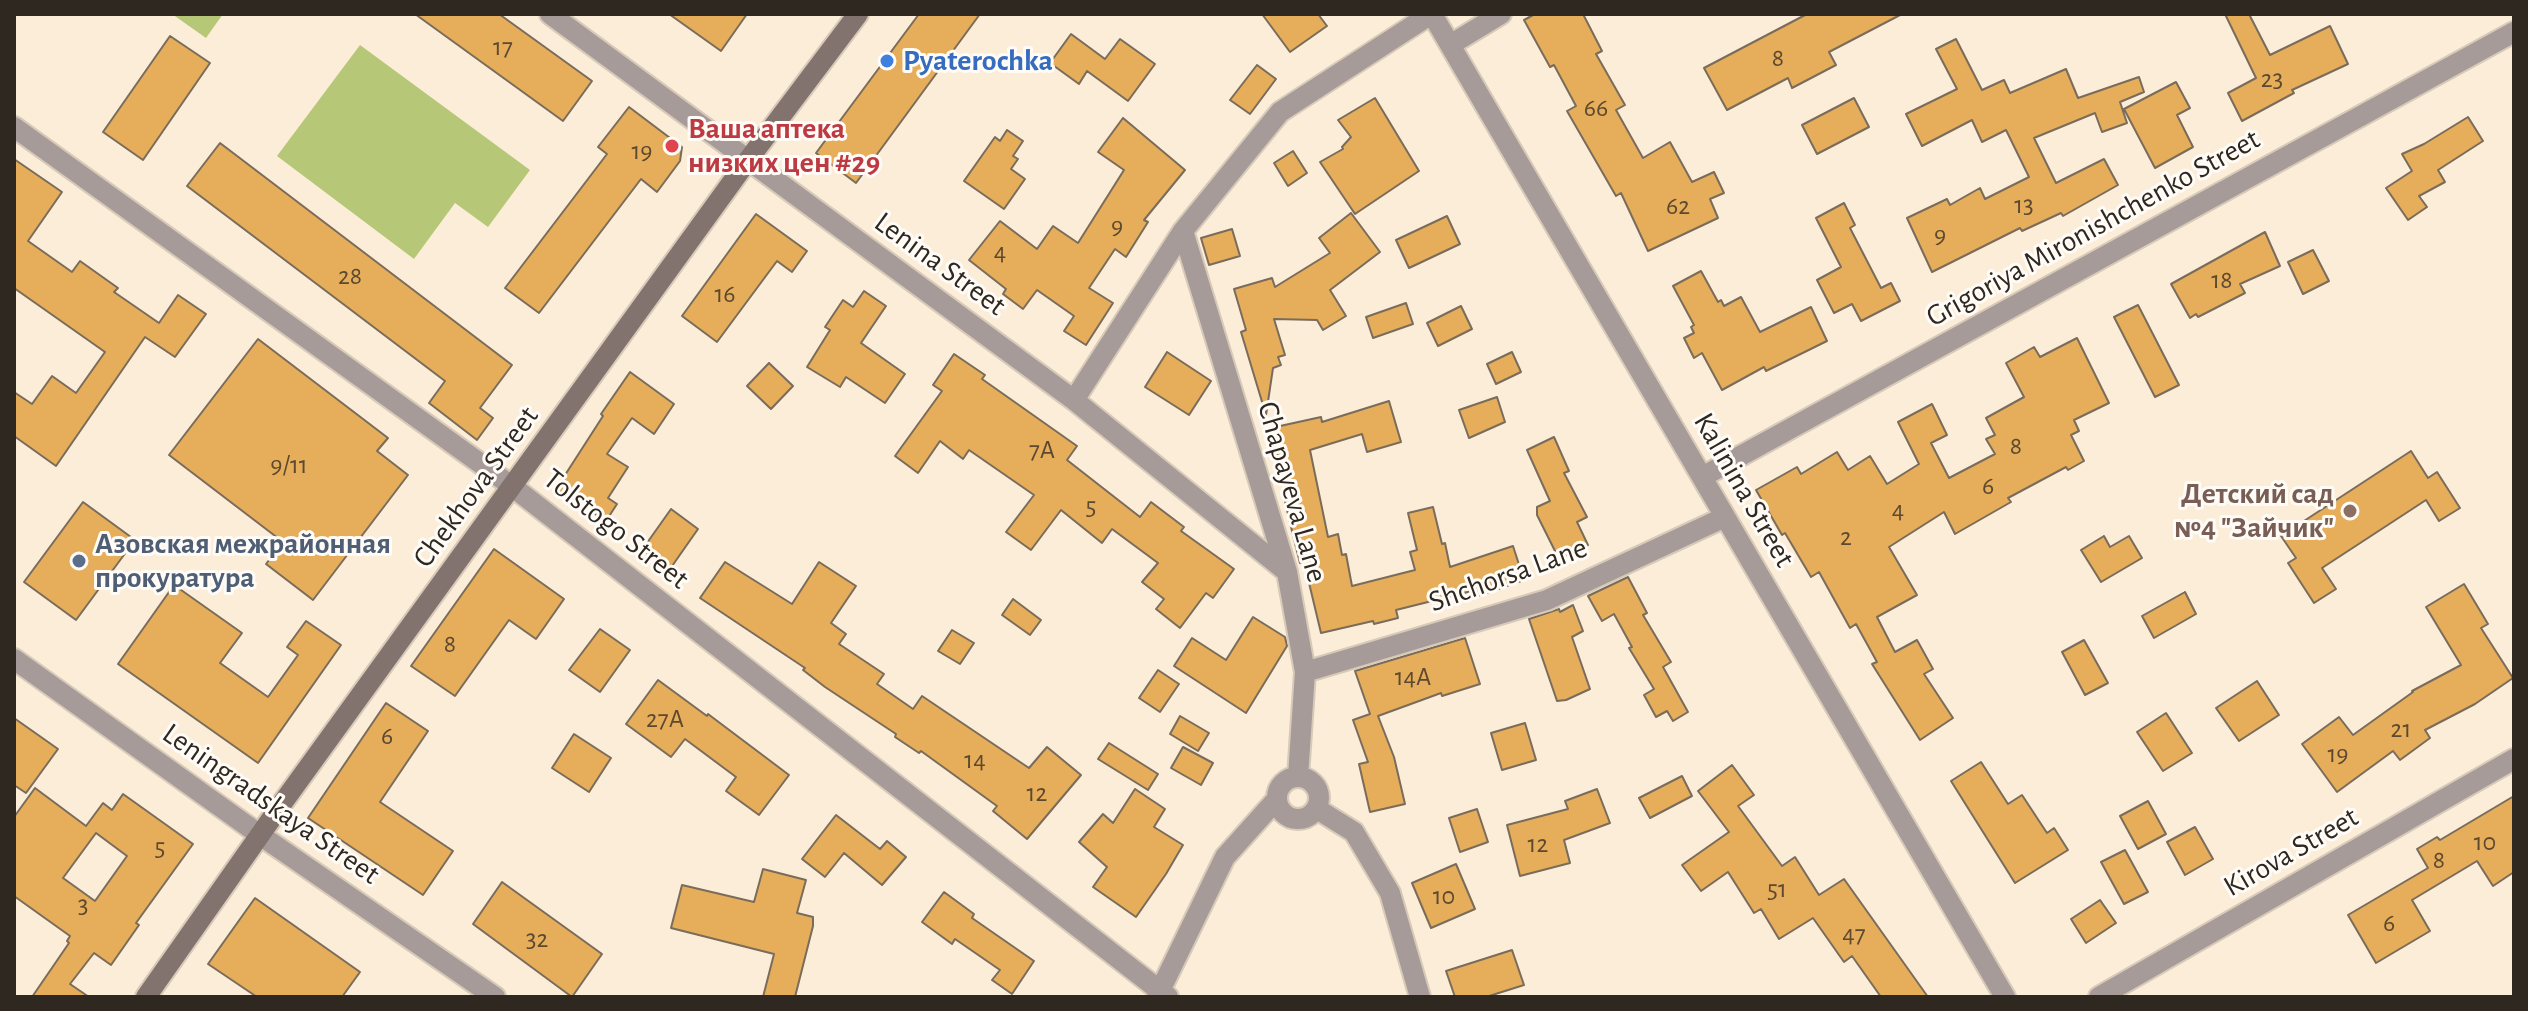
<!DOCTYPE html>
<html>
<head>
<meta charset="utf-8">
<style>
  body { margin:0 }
  #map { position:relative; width:2528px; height:1011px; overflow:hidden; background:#fcedd9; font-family:"Alegreya Sans",sans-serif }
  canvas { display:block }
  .frame { position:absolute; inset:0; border:16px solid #2e2821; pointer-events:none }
</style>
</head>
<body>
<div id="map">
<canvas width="2528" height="1011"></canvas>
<div class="frame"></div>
</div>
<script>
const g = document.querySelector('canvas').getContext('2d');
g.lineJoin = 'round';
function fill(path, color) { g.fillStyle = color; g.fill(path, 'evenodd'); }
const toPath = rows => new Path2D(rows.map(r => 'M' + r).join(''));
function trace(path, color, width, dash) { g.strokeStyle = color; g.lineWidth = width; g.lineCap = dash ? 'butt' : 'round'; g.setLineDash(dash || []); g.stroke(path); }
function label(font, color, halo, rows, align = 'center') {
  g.font = font + ' "Alegreya Sans",sans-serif'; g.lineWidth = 6; g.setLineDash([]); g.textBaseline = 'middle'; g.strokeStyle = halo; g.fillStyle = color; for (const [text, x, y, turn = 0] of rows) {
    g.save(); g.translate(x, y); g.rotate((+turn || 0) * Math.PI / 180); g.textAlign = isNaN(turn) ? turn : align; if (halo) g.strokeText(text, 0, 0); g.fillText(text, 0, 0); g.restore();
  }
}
const green = toPath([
  [172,14,223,14,206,38],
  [360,45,530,170,488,227,455,203,414,259,277,156]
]);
const building = toPath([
  [415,14,499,14,592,81,563,121,415,14],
  [669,14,747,14,721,51,669,14],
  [919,14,980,14,856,183,816,153,919,14],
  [1262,14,1318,14,1327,26,1290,52,1262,14],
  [1535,14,1583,14,1602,51,1596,54,1625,105,1616,110,1643,158,1670,142,1692,182,1714,172,1724,193,1710,199,1718,218,1648,251,1621,193,1616,196,1567,111,1576,106,1554,65,1550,67,1524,20,1535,14],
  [1807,14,1902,14,1829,52,1836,65,1792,88,1788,78,1727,110,1704,68,1807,14],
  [2225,14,2249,14,2270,55,2330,26,2348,64,2292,90,2294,93,2242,121,2228,93,2256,78,2225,14],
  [1071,34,1105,59,1120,39,1155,64,1128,101,1087,71,1079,84,1050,63,1071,34],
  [170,36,210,63,143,160,103,132,170,36],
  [1956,39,1982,90,2004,80,2010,93,2066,69,2078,98,2139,77,2144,92,2120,102,2127,123,2102,132,2095,113,2034,138,2056,183,2104,159,2118,185,2063,216,2061,213,2022,231,2020,228,1932,272,1907,218,1947,199,1950,205,1980,188,1985,199,2029,177,2006,130,1982,142,1972,120,1922,146,1906,114,1957,89,1936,49,1956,39],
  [1257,65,1276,79,1250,114,1230,100,1257,65],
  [2176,82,2190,108,2177,115,2193,147,2155,168,2124,109,2176,82],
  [1375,98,1419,171,1355,214,1320,162,1343,149,1342,147,1351,137,1338,120,1375,98],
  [1854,98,1869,127,1817,154,1802,125,1854,98],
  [629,107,682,147,680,161,657,192,641,179,539,313,505,288,607,154,598,147,629,107],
  [2468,117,2483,141,2438,170,2445,182,2419,196,2427,207,2408,220,2386,188,2412,171,2402,154,2424,144,2468,117],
  [1123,118,1185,170,1144,220,1148,222,1126,257,1115,249,1089,288,1113,303,1086,345,1064,331,1074,316,1037,290,1023,309,1003,294,1006,289,969,260,1000,221,1037,249,1053,226,1078,243,1124,170,1098,152,1123,118],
  [1007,130,1023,141,1013,156,1018,159,1011,169,1025,179,1004,209,964,181,995,137,1000,141,1007,130],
  [220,143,512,365,480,408,493,418,477,440,429,403,445,381,187,186,220,143],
  [1293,151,1307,173,1288,186,1274,163,1293,151],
  [14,159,62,192,28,241,72,272,80,261,118,288,114,292,159,323,178,295,206,314,175,357,145,337,56,466,14,436,14,392,32,404,52,376,76,393,105,352,14,288,14,159],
  [1844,203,1855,225,1850,228,1881,288,1891,283,1900,301,1861,321,1852,304,1834,313,1817,280,1841,267,1816,218,1844,203],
  [1351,213,1380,252,1330,290,1346,316,1323,330,1317,320,1274,319,1285,355,1278,357,1281,365,1273,368,1266,415,1241,332,1246,330,1234,289,1272,278,1275,287,1330,253,1319,238,1351,213],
  [756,214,807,251,792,272,777,261,717,342,682,316,756,214],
  [1447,216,1460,244,1409,268,1396,240,1447,216],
  [1232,229,1240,256,1209,265,1201,238,1232,229],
  [2265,232,2280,266,2240,284,2245,293,2198,317,2196,314,2190,318,2171,284,2265,232],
  [2313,250,2329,281,2303,294,2288,262,2313,250],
  [1701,271,1718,302,1721,300,1724,306,1741,297,1760,332,1811,307,1827,341,1766,371,1764,367,1722,390,1702,353,1694,358,1684,338,1694,333,1691,327,1694,325,1673,286,1701,271],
  [864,291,886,306,861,343,905,374,885,403,846,377,840,387,807,367,830,330,825,327,843,300,853,307,864,291],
  [1406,303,1413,324,1373,338,1366,317,1406,303],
  [2138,305,2179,385,2155,397,2114,317,2138,305],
  [1461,306,1472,329,1438,346,1427,323,1461,306],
  [2077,338,2109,403,2074,420,2079,431,2071,435,2084,461,2068,470,2066,467,2008,498,2011,502,1955,534,1944,512,1889,547,1917,595,1877,617,1895,652,1917,640,1933,669,1924,674,1953,718,1920,740,1872,664,1877,662,1856,624,1850,628,1819,572,1811,577,1785,533,1782,535,1756,490,1797,467,1801,474,1837,452,1848,470,1870,456,1887,484,1919,464,1898,422,1932,404,1947,435,1931,443,1949,478,1995,454,1986,439,1995,435,1986,418,2024,397,2006,363,2034,347,2040,357,2077,338],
  [258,339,388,438,377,451,408,475,313,600,266,564,283,542,169,455,258,339],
  [1167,352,1211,381,1189,415,1145,387,1167,352],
  [1512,352,1521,372,1496,384,1487,364,1512,352],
  [954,354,985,375,982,379,1077,446,1067,460,1140,517,1151,502,1184,527,1181,531,1234,569,1213,598,1206,593,1180,628,1156,609,1164,599,1142,582,1158,563,1112,529,1102,543,1061,510,1031,550,1006,532,1034,495,969,450,963,459,940,441,918,473,895,456,942,391,933,385,954,354],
  [769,363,793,386,771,409,747,386,769,363],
  [630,372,674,404,654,434,632,418,607,454,628,467,608,498,617,504,606,521,556,489,603,416,601,414,630,372],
  [1497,397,1505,422,1469,438,1459,410,1497,397],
  [1389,401,1401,442,1367,452,1362,434,1310,450,1328,537,1338,534,1342,555,1346,554,1352,586,1415,570,1410,552,1417,550,1408,513,1433,507,1442,544,1445,543,1450,567,1513,546,1524,580,1478,596,1476,590,1396,610,1398,618,1374,624,1373,621,1321,633,1304,562,1300,563,1290,523,1283,492,1286,491,1271,428,1321,417,1322,422,1389,401],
  [1554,437,1569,471,1564,473,1587,517,1577,522,1588,545,1559,559,1537,515,1537,507,1550,501,1527,450,1554,437],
  [2411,451,2428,478,2437,472,2460,508,2439,521,2426,500,2322,568,2336,589,2314,603,2288,563,2296,558,2281,536,2411,451],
  [83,502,135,540,76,620,24,582,83,502],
  [671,509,698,529,670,569,642,550,671,509],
  [2104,536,2110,547,2129,536,2142,558,2101,582,2081,550,2104,536],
  [494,549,564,599,536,639,509,620,455,696,411,666,494,549],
  [725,562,792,604,819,562,856,586,831,623,846,634,839,644,884,674,877,684,913,709,922,696,1029,768,1047,747,1081,775,1027,839,993,811,997,806,921,751,919,753,895,737,896,734,825,687,803,670,805,668,700,598,725,562],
  [1628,577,1647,613,1643,615,1671,662,1663,667,1688,712,1673,721,1667,711,1656,717,1644,695,1654,689,1629,648,1632,647,1614,614,1602,621,1588,596,1628,577],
  [2464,584,2488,624,2481,628,2513,678,2475,704,2425,730,2430,738,2400,760,2393,751,2337,792,2302,744,2339,717,2353,735,2413,692,2412,691,2461,665,2426,607,2464,584],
  [174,585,242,633,220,663,268,697,298,655,287,647,306,621,341,645,258,763,118,664,174,585],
  [2185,592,2196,614,2154,638,2142,616,2185,592],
  [1013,599,1041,620,1030,635,1002,615,1013,599],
  [1573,605,1583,631,1572,637,1590,689,1566,700,1557,701,1529,619,1559,609,1560,612,1573,605],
  [1253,617,1285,637,1287,646,1246,713,1174,666,1192,638,1226,660,1253,617],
  [600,629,630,650,600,692,569,670,600,629],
  [952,630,974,643,960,664,938,651,952,630],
  [1465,638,1480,684,1442,696,1441,693,1378,716,1394,757,1405,804,1370,812,1359,764,1368,762,1353,720,1370,714,1355,671,1465,638],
  [2084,640,2108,683,2085,695,2062,652,2084,640],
  [1158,670,1179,684,1160,712,1139,698,1158,670],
  [658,680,707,716,708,714,789,775,759,815,726,791,736,777,685,739,671,757,626,724,658,680],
  [2257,681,2279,715,2239,741,2216,708,2257,681],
  [386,703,428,731,380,802,453,851,423,895,308,818,386,703],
  [2166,713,2192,753,2163,771,2137,732,2166,713],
  [1180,716,1209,733,1198,751,1170,734,1180,716],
  [14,718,58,749,26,793,14,785,14,718],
  [1525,723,1536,760,1502,770,1491,733,1525,723],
  [574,734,611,758,589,792,552,768,574,734],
  [1109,743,1158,774,1148,790,1098,759,1109,743],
  [1183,747,1213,763,1201,785,1171,768,1183,747],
  [1981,762,2008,804,2022,795,2047,833,2054,828,2068,850,2015,883,1951,781,1981,762],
  [1732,765,1754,795,1738,806,1782,866,1795,857,1819,895,1844,879,1928,997,1881,997,1852,956,1844,962,1813,918,1779,939,1761,909,1754,913,1728,872,1701,891,1682,865,1729,832,1698,791,1732,765],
  [1682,776,1692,796,1650,818,1639,798,1682,776],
  [35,788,86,826,103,803,112,810,123,794,193,844,136,923,139,925,111,965,94,953,70,984,89,997,32,997,69,943,67,941,70,936,14,896,14,817,35,788],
  [96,833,127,856,95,901,63,878,96,833],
  [1135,789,1165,809,1154,827,1183,845,1166,874,1136,917,1093,887,1107,867,1079,842,1103,814,1113,823,1135,789],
  [1597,789,1610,823,1564,840,1570,863,1520,876,1507,825,1568,809,1565,801,1597,789],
  [2514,796,2514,872,2493,886,2477,861,2412,900,2430,931,2376,963,2348,915,2428,868,2417,849,2437,837,2440,840,2514,796],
  [2148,801,2166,834,2138,849,2120,816,2148,801],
  [1477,809,1488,842,1460,852,1449,818,1477,809],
  [836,815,880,849,887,841,906,857,882,885,844,853,825,877,802,859,836,815],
  [2195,827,2213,859,2185,875,2167,842,2195,827],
  [2125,850,2148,892,2124,904,2101,862,2125,850],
  [1456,864,1475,909,1431,928,1412,883,1456,864],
  [763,869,806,880,797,913,813,917,813,926,795,997,763,997,774,954,671,928,682,885,754,902,763,869],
  [502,882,602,954,572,997,473,924,502,882],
  [944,892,974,914,972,918,1034,961,1012,994,992,980,1000,970,955,939,952,944,922,922,944,892],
  [255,898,360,972,342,997,257,997,208,964,255,898],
  [2100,900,2116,923,2086,943,2071,919,2100,900],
  [1512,950,1524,985,1486,997,1455,997,1446,971,1512,950]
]);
const minor = toPath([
  [550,14,1074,400,1287,572],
  [1432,14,2005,997],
  [1450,45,1501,14],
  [14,127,513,487,1168,997],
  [1183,231,1287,572,1305,672,1298,777],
  [1074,400,1183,231,1280,112,1431,14],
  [1702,477,2514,32],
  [14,659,260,835],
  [1305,672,1547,600,1725,517],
  '1277 798a21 21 0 1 1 42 0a21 21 0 1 1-42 0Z',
  [1317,809,1354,832,1390,893,1420,997],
  [1157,997,1225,857,1277,799]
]);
const tertiary = toPath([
  [260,835,495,997],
  [2099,997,2514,759]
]);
const secondary = toPath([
  [146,997,281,805,748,160,858,14]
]);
const markers = [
  [887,61,8,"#3f7fe0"],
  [672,146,8,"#e0444e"],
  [2350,511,8,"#8d6e63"],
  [79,561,8,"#5c6f8a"]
];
const numberNames = [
  ["17",503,47],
  ["8",1778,58],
  ["23",2272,79],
  ["66",1596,108],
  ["19",642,151],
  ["13",2024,205],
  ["62",1678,206],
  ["9",1117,226],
  ["9",1940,235],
  ["4",1000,252],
  ["28",350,276],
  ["18",2222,280],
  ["16",725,294],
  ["8",2016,446],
  ["7А",1042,450],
  ["9/11",289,465],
  ["6",1988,486],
  ["5",1091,506],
  ["4",1898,510],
  ["2",1846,537],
  ["8",450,644],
  ["14А",1413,677],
  ["27А",665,719],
  ["21",2401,729],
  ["6",387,736],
  ["19",2338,754],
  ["14",975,760],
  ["12",1037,793],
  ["10",2485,842],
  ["12",1538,844],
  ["5",160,847],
  ["8",2439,860],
  ["51",1777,889],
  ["10",1444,896],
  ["3",83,905],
  ["6",2389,923],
  ["47",1854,934],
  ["32",537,939]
];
const shopNames = [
  ["Pyaterochka",903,61]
];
const healthNames = [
  ["Ваша аптека",688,129],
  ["низких цен #29",688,163]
];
const streetNames = [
  ["Grigoriya Mironishchenko Street",2093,228,-29],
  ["Lenina Street",940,264,36],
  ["Chekhova Street",476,487,-54],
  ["Kalinina Street",1744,490,60],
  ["Chapayeva Lane",1292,492,74],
  ["Tolstogo Street",616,529,38],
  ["Shchorsa Lane",1508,575,-20],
  ["Leningradskaya Street",271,804,35],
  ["Kirova Street",2291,852,-30]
];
const educationNames = [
  ["Детский сад",2334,494],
  ["№4 \"Зайчик\"",2334,528]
];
const serviceNames = [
  ["Азовская межрайонная",95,544],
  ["прокуратура",95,578]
];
fill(green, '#b6c878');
fill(building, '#e6ad5a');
trace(building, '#796c5b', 2);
trace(minor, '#d7cab8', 24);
trace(tertiary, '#d7cab8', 24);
trace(secondary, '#d7cab8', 24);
trace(minor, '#a69b98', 20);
trace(tertiary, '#a69b98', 20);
trace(secondary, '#83736e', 20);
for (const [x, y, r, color] of markers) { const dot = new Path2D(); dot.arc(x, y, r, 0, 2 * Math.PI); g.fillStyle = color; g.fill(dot); trace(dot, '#fffcf8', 3); }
label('26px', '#5c492f', null, numberNames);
label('bold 30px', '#366cbe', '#fffcf8', shopNames, 'left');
label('bold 30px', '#be3a42', '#fffcf8', healthNames, 'left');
label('30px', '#2e2821', '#fffcf8', streetNames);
label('bold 30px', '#785e54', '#fffcf8', educationNames, 'right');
label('bold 30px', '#4e5e75', '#fffcf8', serviceNames, 'left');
</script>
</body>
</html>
